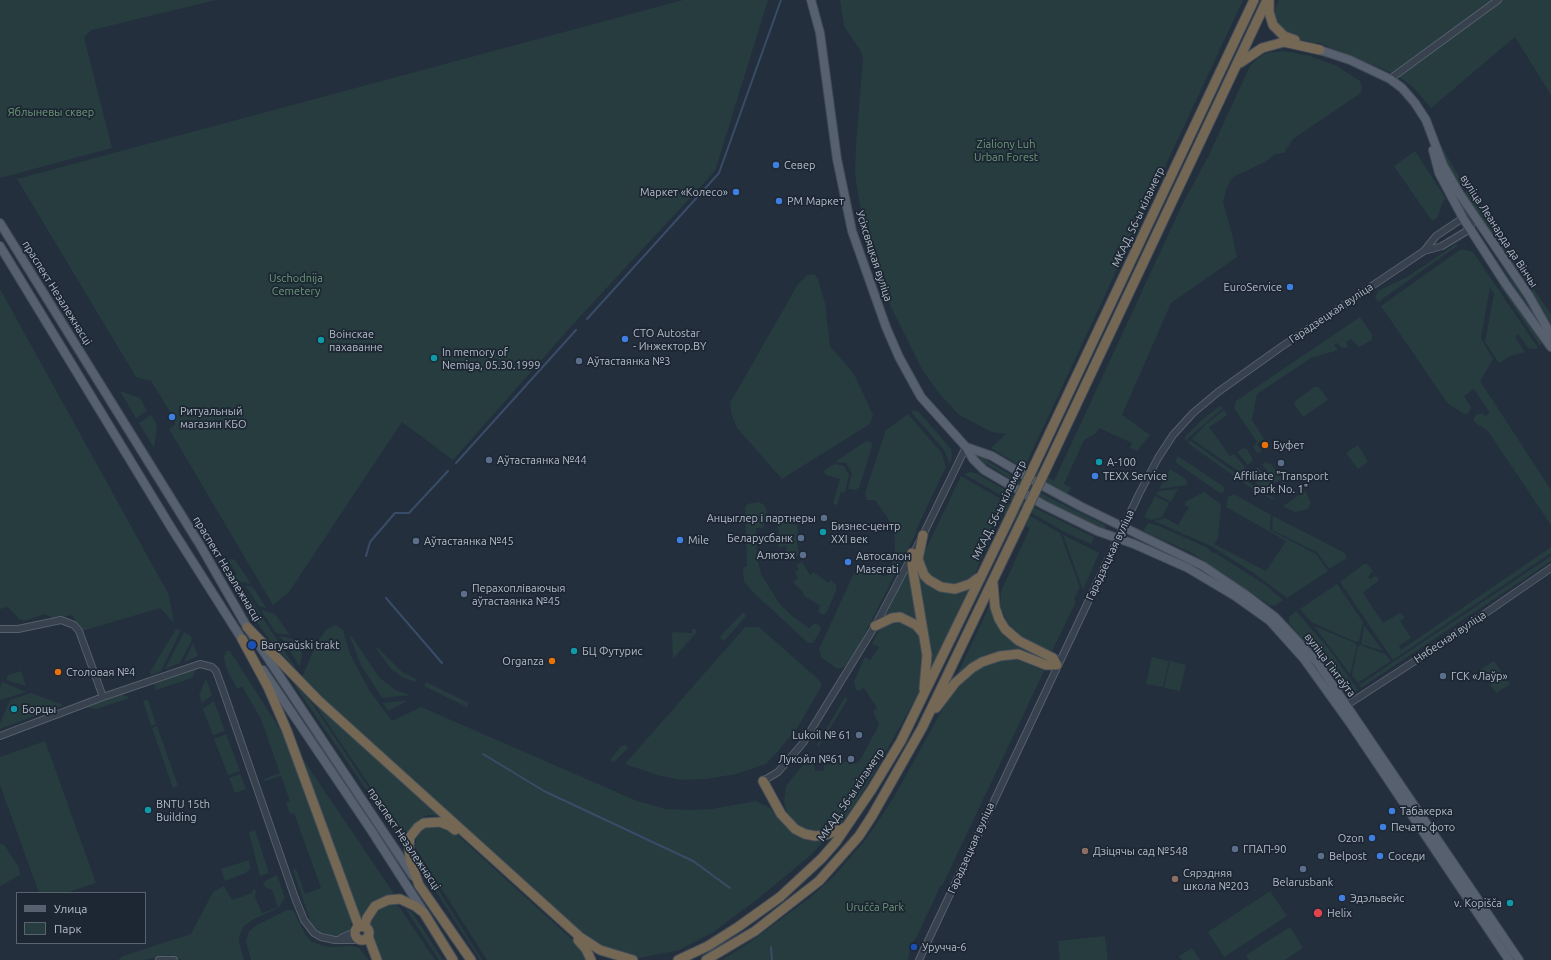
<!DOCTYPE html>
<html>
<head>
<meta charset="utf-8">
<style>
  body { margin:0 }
  #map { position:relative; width:1551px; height:960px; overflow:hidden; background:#242f3e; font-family:Ubuntu,sans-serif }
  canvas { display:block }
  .legend { position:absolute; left:16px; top:892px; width:130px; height:52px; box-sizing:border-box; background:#1d2633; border:1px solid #59626f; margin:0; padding:5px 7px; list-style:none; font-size:12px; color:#b4bcc9 }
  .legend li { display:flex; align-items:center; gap:8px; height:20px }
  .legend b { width:20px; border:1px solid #59626f }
</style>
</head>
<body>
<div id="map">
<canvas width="1551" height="960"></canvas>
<ul class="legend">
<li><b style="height:5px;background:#56606e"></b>Улица</li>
<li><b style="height:11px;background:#263c3f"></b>Парк</li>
</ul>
</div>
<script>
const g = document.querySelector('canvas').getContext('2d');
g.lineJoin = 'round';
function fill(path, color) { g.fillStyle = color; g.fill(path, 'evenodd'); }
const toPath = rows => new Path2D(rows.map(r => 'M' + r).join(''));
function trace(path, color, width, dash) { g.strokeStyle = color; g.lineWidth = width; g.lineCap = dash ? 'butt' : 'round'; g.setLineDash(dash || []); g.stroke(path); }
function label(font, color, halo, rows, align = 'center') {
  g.font = font + ' Ubuntu,sans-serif'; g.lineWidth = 3.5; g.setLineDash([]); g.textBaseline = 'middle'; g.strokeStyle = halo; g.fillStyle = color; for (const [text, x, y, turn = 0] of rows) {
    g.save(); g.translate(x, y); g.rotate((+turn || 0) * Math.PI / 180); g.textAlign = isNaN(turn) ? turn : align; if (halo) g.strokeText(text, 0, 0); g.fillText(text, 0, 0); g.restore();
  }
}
const green = toPath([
  [0,0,216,0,92,30,84,37,112,148,0,178],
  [683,0,768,0,715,171,575,322,453,460,402,422,289,592,273,605,169,429,175,425,175,420,151,381,136,377,17,179],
  [840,0,1243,0,1026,464,1054,481,1182,205,1208,157,1250,66,1258,58,1266,53,1284,51,1310,56,1337,66,1360,81,1362,87,1361,93,1293,139,1284,153,1275,154,1265,162,1233,177,1227,187,1223,202,1230,226,1237,257,1171,303,1122,415,1150,435,1137,451,1130,448,1132,443,1099,428,1095,434,1084,440,1064,484,1071,488,1067,495,991,448,1006,434,992,432,959,415,938,392,923,371,890,305,872,254,859,200,855,174,856,145,863,57,860,50,844,26],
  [1279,0,1551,0,1551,95,1515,37,1431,108,1414,88,1397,75,1317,42,1316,44,1283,34,1276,25,1273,15],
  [1441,146,1465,186,1459,190,1444,159],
  [1415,151,1446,199,1443,201,1437,218,1432,221,1394,166],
  [1468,190,1495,231,1492,233,1462,194],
  [1499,237,1530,283,1528,284,1524,283,1495,239],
  [1456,244,1457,246,1378,302,1375,297,1378,291,1407,277],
  [1486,245,1525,298,1540,323,1539,323],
  [1461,249,1473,252,1538,348,1534,349,1528,348,1518,334,1515,337,1525,352,1510,356,1499,363,1485,342,1494,294,1490,287,1481,338,1493,359,1480,381,1551,490,1551,525,1488,431,1474,422,1474,418,1477,414,1483,414,1485,416,1490,413,1474,389,1464,396,1471,407,1469,413,1464,414,1448,404,1381,306],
  [814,274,818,279,825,303,830,346,854,374,873,415,870,424,782,479,737,428,731,413,730,403,798,284,807,275],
  [1501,285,1519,307,1542,341,1540,346,1500,286],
  [1533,288,1551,314,1551,328,1530,291],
  [0,289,169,595,174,623,160,608,82,631,72,615,55,619,45,614,24,621,19,619,8,607,0,609],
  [1360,317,1372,334,1372,340,1359,347,1351,339,1346,342,1348,347,1342,348,1337,343,1334,345,1338,350,1311,358,1257,394,1252,420,1264,439,1257,444,1262,452,1257,453,1253,447,1257,442,1234,408,1236,401],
  [1314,387,1319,387,1328,400,1303,417,1294,404,1295,401],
  [120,391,140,398,147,411,136,418],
  [1220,406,1223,408,1185,441,1185,437,1203,419],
  [914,410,919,412,951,449,952,457,950,464,944,450,911,412],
  [1224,410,1227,415,1209,427,1230,456,1234,454,1245,467,1242,471,1238,471,1192,439,1206,424],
  [908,414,941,452,946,467,916,530,917,531,859,645,845,666,839,669,836,668,822,658,819,649,856,569,863,568,886,577,895,555,895,538,889,520,875,500,867,500,865,493,886,430],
  [151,415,157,425,154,448,139,423],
  [866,441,871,442,872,447,859,488,855,490,848,489,852,473,846,463,835,462],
  [1188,441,1191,441,1262,492,1274,498,1273,500,1251,488,1189,444],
  [1358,445,1368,462,1358,469,1346,453],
  [1243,448,1247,449,1253,460,1248,465,1237,452],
  [1178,456,1224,487,1224,492,1220,493,1175,462],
  [981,457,1050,498,1105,525,1106,528,1103,529,1048,502,980,460],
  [1265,462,1267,464,1270,463,1285,483,1283,484,1280,480,1275,483,1262,464],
  [834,464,844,466,849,475,845,493,841,492,837,505,833,504,840,479,826,475,823,471],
  [1258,467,1272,485,1268,490,1265,490,1248,477,1248,474],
  [1170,469,1186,479,1187,485,1159,489],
  [970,472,978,474,1039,510,1094,537,1091,544,1063,531,964,474],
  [961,476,1060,533,1080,587,1074,599,1076,602,1052,651,1019,637,1008,626,1000,603,1001,591,1030,528,1002,512,973,578,968,581,954,585,942,584,932,578,928,572,922,557],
  [1178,489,1171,502,1156,494,1158,491],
  [1305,491,1311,502,1308,509,1295,512,1283,506],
  [1204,492,1221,504,1218,539,1214,544,1266,571,1286,541,1226,507,1228,497,1234,494,1271,515,1270,530,1316,554,1328,571,1287,598,1255,574,1211,546,1154,521,1165,518,1178,525,1189,507,1185,505,1185,502],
  [1155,496,1169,503,1162,517,1151,520,1144,517],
  [759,502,764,505,767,511,763,528,756,528,757,558,761,574,779,603,792,616,809,628,815,623,820,626,821,630,813,643,808,643,752,591,744,582,743,567,747,567,745,507,747,504],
  [1273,516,1345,553,1347,558,1329,569,1317,552,1272,530],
  [779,521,798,525,797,541,799,555,794,556,792,552,787,553,786,546,778,547,779,530,777,529],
  [1148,523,1159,526,1208,548,1211,552,1217,554,1267,586,1283,600,1276,605,1271,606,1192,553,1143,531],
  [1063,535,1099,553,1083,590],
  [1551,547,1551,553,1393,660,1340,582,1364,564,1367,564,1373,571,1368,577,1370,579,1376,576,1379,580,1363,593,1383,623,1400,613,1405,617,1400,621,1411,638,1399,646,1401,650],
  [1551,556,1551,561,1361,688,1359,685],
  [233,559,236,561,251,584,233,580,231,578,237,574,228,560],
  [802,562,810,575,813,572,829,583,831,580,836,585,836,591,827,612,824,615,818,612,820,606,803,595,804,593,793,582,798,578,795,572,799,569,796,565],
  [910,565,917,622,901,614,888,615,886,614],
  [917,568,926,583,939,592,955,593,963,592,970,589,929,676],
  [231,583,239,584,243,588,298,672,268,638],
  [1337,584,1363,622,1359,641,1356,642,1311,622,1300,609],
  [245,585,253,587,266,608,259,606],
  [991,603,1001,629,1006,637,1021,646,1046,658,1045,660,1018,649,1006,650,989,655,972,662,956,677],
  [261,610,275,614,290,635,276,633],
  [1296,611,1329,649,1358,690,1352,694,1348,694,1341,691,1320,659,1289,623,1289,617],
  [743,612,746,616,724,641,720,637],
  [895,622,907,623,919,633,924,651,921,686,917,696,870,780,846,818,841,823,829,830,814,831,803,828,795,824,787,812,784,802,786,786,810,756,814,759,815,771,824,770,824,765,835,764,835,760,839,756,842,762,848,762,849,765,859,762,879,725,873,711,877,708,864,688,858,691,856,690,854,681,865,657,870,660,879,647,872,644,878,632,883,626],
  [336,625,343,630,350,654,369,690,392,721,421,707,637,801,666,809,691,810,712,809,756,801,770,808,783,824,796,836,814,841,827,837,812,854,759,898,712,933,679,950,639,958,594,944,301,680,317,642,327,629],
  [1364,625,1383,651,1361,644],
  [1314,626,1355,643,1357,646,1350,674],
  [745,627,759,627,819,680,822,685,798,727,780,749,766,764,736,774,706,779,682,780,661,776,625,764],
  [176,629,181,630,161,671,151,675,150,672],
  [692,629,696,629,696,633,673,659,672,632,692,633],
  [184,632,191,636,192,640,180,663,165,669],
  [349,635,352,637,379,677,395,690,410,695,382,698,361,665],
  [280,636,293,639,302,653,300,667],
  [193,643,198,656,184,662],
  [1360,645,1385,654,1391,661,1358,683,1352,675,1358,646],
  [376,648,378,648,402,672,416,679,416,682,402,677,391,669],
  [226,651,230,651,276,723,283,735,299,774,350,913,351,927,348,932,339,936,333,936,320,932,311,923,293,870,296,869,305,894,321,888,294,813,290,814,286,802,290,801,281,776,265,781,264,779,280,773,261,719,242,686,237,689,226,668,224,658],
  [1012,657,1024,658,1045,669,943,884,940,887,917,936,910,948,908,960,722,960,753,940,812,896,834,876,866,839,894,797,947,701,958,688,971,674,984,665],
  [1152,657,1169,661,1163,687,1146,684],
  [1170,661,1186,665,1180,691,1164,688],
  [1494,661,1510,684,1496,693,1480,670],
  [280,664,299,684,407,845,407,849],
  [197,668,192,678,156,690,154,684],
  [21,671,26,686,6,680,8,675],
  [206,679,212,695,202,703,199,695],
  [2,682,26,692,0,700,0,688],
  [426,682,469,703,467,707,424,686],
  [301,684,441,816,428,815,423,817,412,827,407,841],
  [31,693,63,705,0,729,0,723,10,700],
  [122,694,130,698,96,709,86,707],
  [845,697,848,699,819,746,817,745],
  [148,700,156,724,151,726,143,701],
  [214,701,225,731,213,735,203,709],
  [403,701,407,701,388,711,383,703],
  [157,726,178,786,173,788,152,728],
  [226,734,240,771,228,775,214,739],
  [45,741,96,883,66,893,39,893,0,785,0,757],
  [626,745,628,748,614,762,610,760,621,746],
  [294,746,395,895,386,896,367,910,362,919],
  [240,774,246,789,235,793,229,778],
  [439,825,453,831,578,945,587,960,487,960,415,847,417,837,425,826],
  [255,830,269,873,260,876,249,832],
  [0,844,4,845,19,867,20,875,0,886],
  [416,854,482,960,480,960,428,879],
  [249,860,250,868,246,873,225,881,221,869],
  [277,875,285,898,278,908,254,919,244,926,239,936,239,942,244,960,182,960,169,955,144,960,118,960,123,956,191,934,213,892,224,886,232,900,252,893,254,889,256,891,255,897,262,913,278,907,272,890,265,887,263,882],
  [1270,891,1287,916,1224,957,1208,932],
  [390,904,398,905,435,960,380,960,369,930,370,920,377,910],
  [405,908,412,912,443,960,439,960],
  [287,910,293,910,305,934,312,942,329,947,352,946,359,948,369,960,251,960,246,941,249,931,257,925],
  [1290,927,1303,948,1285,960,1249,960,1246,955],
  [1105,936,1108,960,1060,960,1058,941],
  [1192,948,1200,960,1182,960,1179,956]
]);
const stream = toPath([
  [587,319,719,173,781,0],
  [456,463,576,330],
  [366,556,370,542,395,513,409,513,448,471],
  [386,598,442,663],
  [483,754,544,791,693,861,730,888],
  [771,947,772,960]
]);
const minor = toPath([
  [1390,79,1498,0],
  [0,629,18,629,61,620,74,625,79,631,103,697],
  [1347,705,1438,646,1551,568],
  [0,736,103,697,200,664,212,667,216,671,224,693,295,898,304,920,314,933,321,937,335,940,359,940],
  [763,781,778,772,803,743,875,626,923,535,966,447],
  [341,938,356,931],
  [159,960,174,960],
  [919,960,1139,494,1158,458,1173,435,1193,413,1218,392,1281,347,1424,251,1442,246,1470,229,1474,217,1463,218,1436,236,1424,251]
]);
const major = toPath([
  [811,0,820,33,837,159,852,231,886,327,899,357,921,397,966,447,973,459,984,470,1044,505,1097,531,1134,544,1188,568,1235,596,1270,621,1304,659,1350,723,1509,960],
  [1320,50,1350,60,1390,79,1402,88,1415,103,1426,120,1443,165,1459,193,1529,296,1551,335],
  [1433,150,1439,173,1463,218,1505,283,1551,347],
  [0,223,200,545,247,627,413,876],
  [0,246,172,529,245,644],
  [966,447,992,456,1034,481,1080,506,1203,566,1246,595,1275,617,1317,662,1519,960],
  [263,670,371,830,423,911]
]);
const highway = toPath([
  [1269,0,1269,12,1273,25,1284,36,1295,40],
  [1240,63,1262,48,1284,42,1320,50],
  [1044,445,1254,0],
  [1055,450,1267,0],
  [923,535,918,559,924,575,929,580,941,587,955,589,970,584,978,578],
  [912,553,912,565,927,655,924,689],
  [875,626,892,618,900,617,916,625,922,632],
  [247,627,318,700,580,937,600,950,633,960],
  [242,639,268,687,287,731,359,927],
  [936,708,955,683,972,668,982,662,1000,656,1018,654,1046,665,1057,665,1053,658,1019,641,1005,629,999,619,995,607,993,584],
  [763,781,781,814,795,829,805,834,815,836,825,835,846,827],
  [455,830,450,826,440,822,424,823,418,827,410,837,409,846,410,860,419,885,471,960],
  '355 933a7 7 0 1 1 14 0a7 7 0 1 1-14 0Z',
  [364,927,367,918,375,906,388,900,400,899,415,906,424,913,453,960],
  [368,936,377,960],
  [578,940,586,949,591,960],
  [678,960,708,946,738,927,780,897,822,858,836,842,872,789,901,741,1009,519],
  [706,960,755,931,819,881,859,836,872,816,922,728,1020,524]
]);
const highwayBridge = toPath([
  [1009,519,1044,445],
  [1020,524,1055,450]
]);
const markers = [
  [776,165,4,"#3f7fe0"],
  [736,192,4,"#3f7fe0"],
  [779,201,4,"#3f7fe0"],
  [1290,287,4,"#3f7fe0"],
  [625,339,4,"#3f7fe0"],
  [321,340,4,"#0f9aa8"],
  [434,358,4,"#0f9aa8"],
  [579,361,4,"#5c6f8a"],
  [172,417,4,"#3f7fe0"],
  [1265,445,4,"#e8710a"],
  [489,460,4,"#5c6f8a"],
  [1099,462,4,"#0f9aa8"],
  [1281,463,4,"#5c6f8a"],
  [1095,476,4,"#3f7fe0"],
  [824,518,4,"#5c6f8a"],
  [823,532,4,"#0f9aa8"],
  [801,538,4,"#5c6f8a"],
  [680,540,4,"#3f7fe0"],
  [416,541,4,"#5c6f8a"],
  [803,555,4,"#5c6f8a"],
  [848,562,4,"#3f7fe0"],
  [464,594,4,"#5c6f8a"],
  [252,645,5,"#1a4fb4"],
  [574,651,4,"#0f9aa8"],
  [552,661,4,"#e8710a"],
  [58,672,4,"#e8710a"],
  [1443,676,4,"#5c6f8a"],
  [14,709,4,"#0f9aa8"],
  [859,735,4,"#5c6f8a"],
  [851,759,4,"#5c6f8a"],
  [148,810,4,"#0f9aa8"],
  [1392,811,4,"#3f7fe0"],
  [1383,827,4,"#3f7fe0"],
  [1372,838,4,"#3f7fe0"],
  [1235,849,4,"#5c6f8a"],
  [1085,851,4,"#8d6e63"],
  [1321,856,4,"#5c6f8a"],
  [1380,856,4,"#3f7fe0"],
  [1303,869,4,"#5c6f8a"],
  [1175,879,4,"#8d6e63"],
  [1342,898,4,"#3f7fe0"],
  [1510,903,4,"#0f9aa8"],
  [1318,913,5,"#e0444e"],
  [914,947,4,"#1a4fb4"]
];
const parkNames = [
  ["Яблыневы сквер",51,112],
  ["Zialiony Luh",1006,144],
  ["Urban Forest",1006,157],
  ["Uschodnija",296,278],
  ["Cemetery",296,291],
  ["Uručča Park",875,907]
];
const poiNames = [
  ["Север",784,165],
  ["Маркет «Колесо»",728,192,"right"],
  ["РМ Маркет",787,201],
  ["EuroService",1282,287,"right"],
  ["СТО Autostar",633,333],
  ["- Инжектор.BY",633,346],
  ["Воінскае",329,334],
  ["пахаванне",329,347],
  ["In memory of",442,352],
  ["Nemiga, 05.30.1999",442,365],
  ["Аўтастаянка №3",587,361],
  ["Ритуальный",180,411],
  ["магазин КБО",180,424],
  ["Буфет",1273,445],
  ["Аўтастаянка №44",497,460],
  ["A-100",1107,462],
  ["TEXX Service",1103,476],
  ["Affiliate \"Transport",1281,476,"center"],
  ["park No. 1\"",1281,489,"center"],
  ["Анцыглер і партнеры",816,518,"right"],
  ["Бизнес-центр",831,526],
  ["XXI век",831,539],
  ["Беларусбанк",793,538,"right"],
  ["Mile",688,540],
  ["Аўтастаянка №45",424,541],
  ["Алютэх",795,555,"right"],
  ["Автосалон",856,556],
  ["Maserati",856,569],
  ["Перахопліваючыя",472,588],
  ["аўтастаянка №45",472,601],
  ["Barysaŭski trakt",261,645],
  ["БЦ Футурис",582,651],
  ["Organza",544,661,"right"],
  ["Столовая №4",66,672],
  ["ГСК «Лаўр»",1451,676],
  ["Борцы",22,709],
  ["Lukoil № 61",851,735,"right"],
  ["Лукойл №61",843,759,"right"],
  ["BNTU 15th",156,804],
  ["Building",156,817],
  ["Табакерка",1400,811],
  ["Печать фото",1391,827],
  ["Ozon",1364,838,"right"],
  ["ГПАП-90",1243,849],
  ["Дзіцячы сад №548",1093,851],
  ["Belpost",1329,856],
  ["Соседи",1388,856],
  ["Сярэдняя",1183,873],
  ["школа №203",1183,886],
  ["Belarusbank",1303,882,"center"],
  ["Эдэльвейс",1350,898],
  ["v. Kopišča",1502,903,"right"],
  ["Helix",1327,913],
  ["Уручча-6",922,947]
];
const streetNames = [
  ["МКАД, 56-ы кіламетр",1138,217,-65],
  ["вуліца Леанарда да Вінчы",1499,231,57],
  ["Усіхсвяцкая вуліца",874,256,72],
  ["праспект Незалежнасці",57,293,58],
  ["Гарадзецкая вуліца",1331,313,-34],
  ["МКАД, 56-ы кіламетр",999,510,-64],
  ["Гарадзецкая вуліца",1110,555,-65],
  ["праспект Незалежнасці",227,569,59],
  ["Нябесная вуліца",1450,637,-34],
  ["вуліца Гінтаўта",1330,665,53],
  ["МКАД, 56-ы кіламетр",851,795,-56],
  ["праспект Незалежнасці",404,839,56],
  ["Гарадзецкая вуліца",971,848,-66]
];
fill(green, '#263c3f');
trace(stream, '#394c67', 2);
trace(minor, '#565f6c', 8);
trace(major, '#414a57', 10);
trace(highway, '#434c59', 11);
trace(minor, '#38414e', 6);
trace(major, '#56606e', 8);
trace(highway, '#746855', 9);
trace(highwayBridge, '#434c59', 11, []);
trace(highwayBridge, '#746855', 9);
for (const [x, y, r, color] of markers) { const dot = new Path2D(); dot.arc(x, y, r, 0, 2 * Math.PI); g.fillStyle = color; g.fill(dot); trace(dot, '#1d2633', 1.5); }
label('11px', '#6b9a76', '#1d2633', parkNames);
label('11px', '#b4bcc9', '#1d2633', poiNames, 'left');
label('11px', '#b4bcc9', '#1d2633', streetNames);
</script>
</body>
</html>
